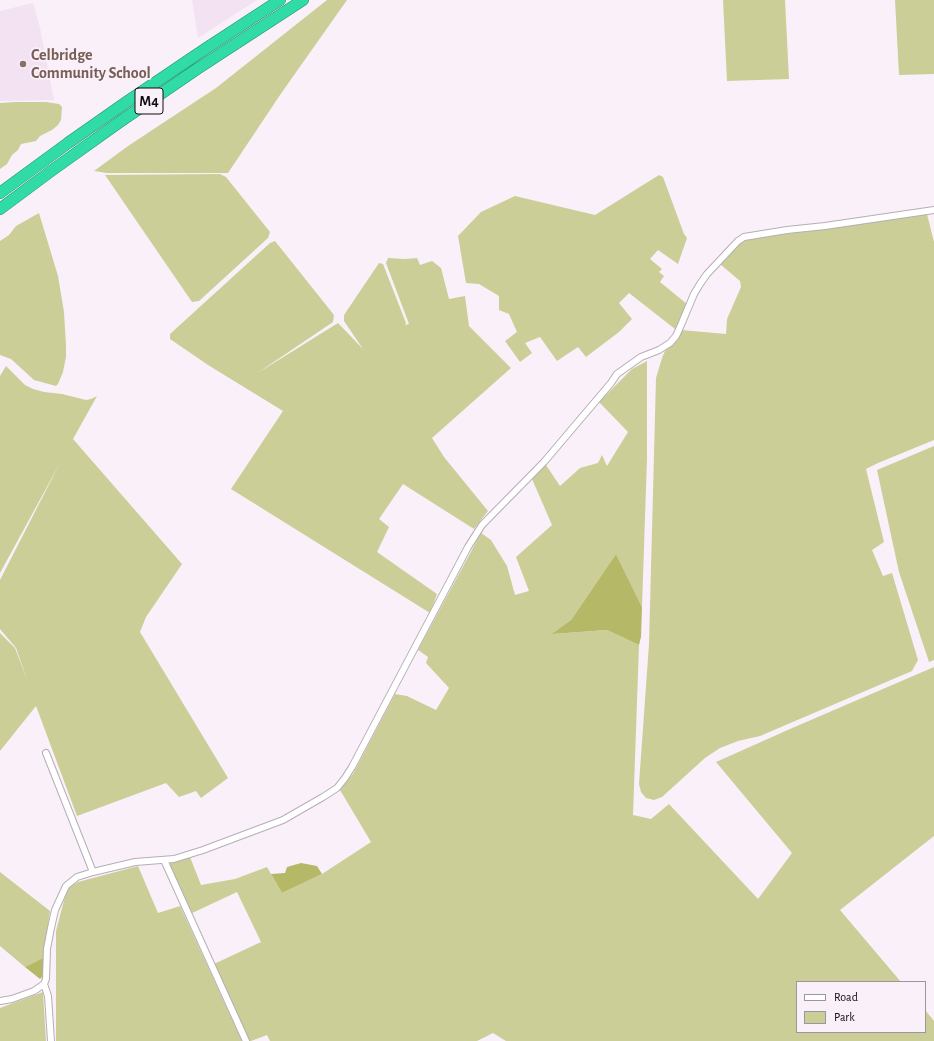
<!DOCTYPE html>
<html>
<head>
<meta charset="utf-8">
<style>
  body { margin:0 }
  #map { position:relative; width:934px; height:1041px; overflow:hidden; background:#faf0fa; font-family:"Alegreya Sans",sans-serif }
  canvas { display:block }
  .legend { position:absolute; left:796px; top:981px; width:130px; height:52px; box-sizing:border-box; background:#faf0fa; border:1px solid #9c959c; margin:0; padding:5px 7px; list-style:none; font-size:12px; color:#100d10 }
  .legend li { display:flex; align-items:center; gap:8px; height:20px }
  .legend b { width:20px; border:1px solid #9c959c }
</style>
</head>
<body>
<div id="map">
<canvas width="934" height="1041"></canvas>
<ul class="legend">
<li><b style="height:5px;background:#fff"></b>Road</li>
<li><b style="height:11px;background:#cbce96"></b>Park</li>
</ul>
</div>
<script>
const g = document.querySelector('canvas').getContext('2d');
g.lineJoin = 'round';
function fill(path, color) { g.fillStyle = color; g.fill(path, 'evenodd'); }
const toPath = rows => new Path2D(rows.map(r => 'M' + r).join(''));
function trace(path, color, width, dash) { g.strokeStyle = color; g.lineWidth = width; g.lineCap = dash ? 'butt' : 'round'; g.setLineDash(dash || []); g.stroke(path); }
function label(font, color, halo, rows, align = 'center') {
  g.font = font + ' "Alegreya Sans",sans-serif'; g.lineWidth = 3.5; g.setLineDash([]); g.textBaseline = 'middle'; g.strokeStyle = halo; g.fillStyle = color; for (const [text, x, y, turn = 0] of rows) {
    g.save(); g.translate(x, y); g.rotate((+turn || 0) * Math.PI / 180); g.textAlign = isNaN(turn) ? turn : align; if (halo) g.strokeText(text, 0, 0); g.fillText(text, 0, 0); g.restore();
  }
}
const built = toPath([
  [192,0,257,0,198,38],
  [33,3,40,28,54,100,0,101,0,11]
]);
const green = toPath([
  [327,0,347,0,280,95,228,173,107,173,94,171,128,146,216,88],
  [723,0,785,0,789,79,727,81],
  [895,0,934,0,934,74,899,75],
  [16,102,46,102,59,104,62,107,61,120,58,125,52,130,40,136,36,141,21,144,18,150,12,155,7,164,0,169,0,103],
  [220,174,226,177,270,232,268,238,199,301,192,302,105,175],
  [659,175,663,177,684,234,687,238,678,264,658,250,650,259,662,269,659,272,664,276,660,282,687,304,675,329,629,293,619,303,632,319,619,332,586,357,578,347,557,361,540,337,525,343,532,353,520,362,505,341,517,332,509,314,499,310,499,296,479,284,466,283,458,236,481,212,515,196,595,215],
  [39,213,58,276,64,312,66,345,66,357,63,372,58,384,56,386,34,380,11,359,0,355,0,241,9,235,16,226],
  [927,214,934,242,934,440,878,463,866,469,884,542,872,550,883,576,892,573,918,660,912,671,760,736,738,741,720,748,705,758,662,797,654,800,646,798,641,792,639,784,649,644,656,378,662,358,665,351,673,343,681,330,726,334,727,319,741,287,740,281,720,264,741,241,750,239],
  [275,241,334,315,333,322,256,374,338,323,363,349,344,321,344,315,379,263,383,264,406,323,405,325,409,324,386,263,388,258,405,259,417,258,420,265,432,261,441,268,449,299,465,296,469,326,511,368,432,438,444,457,488,511,474,529,403,484,379,519,389,527,377,552,437,594,430,613,231,489,283,411,208,365,170,339,170,334,270,243],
  [647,361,647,458,642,607,616,554,571,620,553,634,607,630,639,645,633,815,651,819,669,804,758,899,792,853,716,762,790,729,934,667,934,836,840,910,901,982,797,982,797,1032,925,1032,925,1010,934,1021,934,1041,506,1041,493,1033,477,1041,270,1041,267,1035,251,1041,249,1041,214,964,261,942,237,892,190,914,168,864,190,857,201,885,235,879,267,867,282,893,322,874,371,842,340,790,353,774,395,694,407,696,436,710,449,688,426,663,428,657,418,650,481,533,491,540,507,566,515,595,529,591,516,557,552,525,532,479,546,465,560,486,580,468,598,463,602,455,607,466,628,432,599,402,632,369],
  [6,366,25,385,33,389,44,392,62,394,86,400,91,399,97,396,73,439,182,564,146,617,140,632,228,778,201,798,196,791,179,797,166,783,77,816,36,706,0,751,0,633,15,648,28,682,16,648,0,629,0,580,60,463,0,573,0,376],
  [934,446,934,660,929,662,899,572,877,470],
  [138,866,158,913,180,906,242,1041,56,1041,56,931,67,889,78,882],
  [0,872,50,911,43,958,25,967,0,946],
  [43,992,46,1041,0,1041,0,1008]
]);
const forest = toPath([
  [616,554,642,607,641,637,639,645,607,630,552,634,571,620],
  [301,863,317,866,322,874,282,893,271,874,285,873,287,867],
  [43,958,44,975,40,979,25,967]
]);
const street = toPath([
  [46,753,93,872],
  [164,860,246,1041],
  [44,984,48,996,51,1041],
  [0,1001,12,999,34,991,44,984,46,979,47,949,51,928,55,910,66,886,77,877,93,872,135,862,174,859,203,850,283,820,323,797,337,788,345,778,352,767,468,547,482,525,544,462,611,383,617,374,641,357,659,350,670,343,676,336,681,325,694,294,700,284,707,274,738,241,744,237,787,230,825,226,934,210]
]);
const highway = toPath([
  [0,193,68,143,125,103,205,49,280,0],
  [0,209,51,171,121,121,197,69,303,0]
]);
const markers = [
  [23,64,4,"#8d6e63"]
];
const shields = [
  [149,101,28]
];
const shieldNames = [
  ["M4",149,101]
];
const educationNames = [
  ["Celbridge",31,55],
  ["Community School",31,73]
];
fill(built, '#f2e2f2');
fill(green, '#cbce96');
fill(forest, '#b5b867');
trace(street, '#b7adb6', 8);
trace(highway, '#259371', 12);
trace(street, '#fff', 6);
trace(highway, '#30dba5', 11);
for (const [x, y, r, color] of markers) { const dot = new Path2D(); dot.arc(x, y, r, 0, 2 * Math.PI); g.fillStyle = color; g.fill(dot); trace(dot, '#faf0fa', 1.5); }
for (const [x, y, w] of shields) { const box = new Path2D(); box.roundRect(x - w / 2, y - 13, w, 26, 3); g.fillStyle = '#faf0fa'; g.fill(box); trace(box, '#100d10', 1); }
label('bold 15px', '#100d10', null, shieldNames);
label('bold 16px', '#785e54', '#faf0fa', educationNames, 'left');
</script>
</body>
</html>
